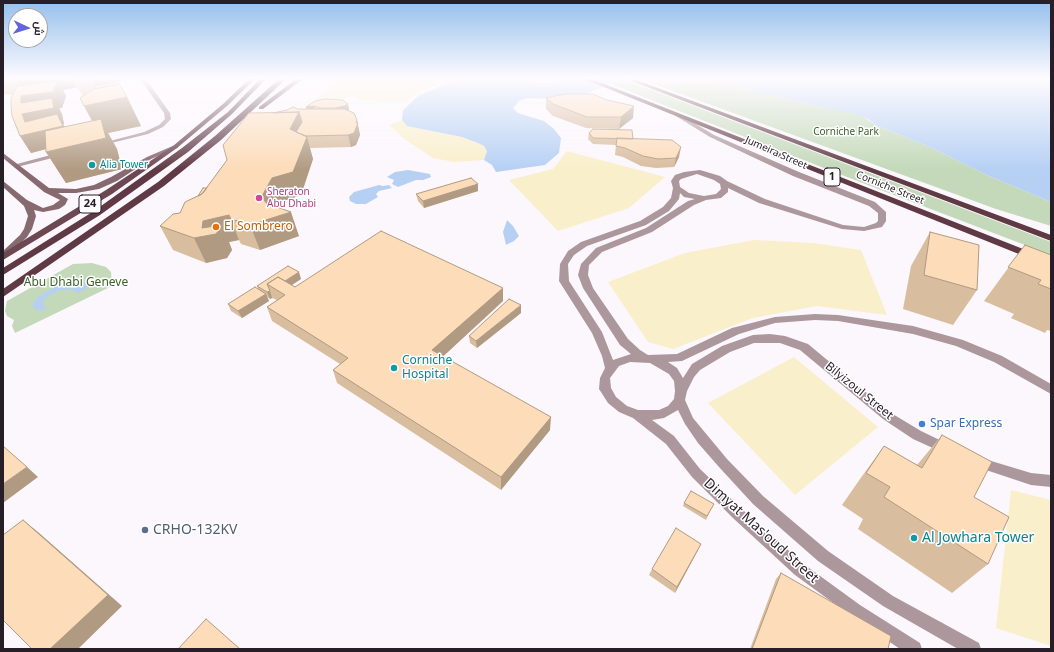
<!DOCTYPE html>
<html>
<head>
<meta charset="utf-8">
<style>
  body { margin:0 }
  #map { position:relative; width:1054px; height:652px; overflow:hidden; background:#fcf7fc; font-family:"Noto Sans",Cairo,sans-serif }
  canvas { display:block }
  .frame { position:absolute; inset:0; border:4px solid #271e27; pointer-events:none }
  .north { position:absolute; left:8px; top:8px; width:40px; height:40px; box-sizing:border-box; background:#fff; border:1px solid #a9a5a9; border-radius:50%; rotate:94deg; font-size:11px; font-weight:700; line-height:16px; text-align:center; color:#271e27 }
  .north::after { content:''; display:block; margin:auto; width:14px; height:18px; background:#6164dc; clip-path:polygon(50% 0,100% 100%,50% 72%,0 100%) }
</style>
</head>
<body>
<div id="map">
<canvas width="1054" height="652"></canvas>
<div class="frame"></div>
<div class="north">ش</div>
</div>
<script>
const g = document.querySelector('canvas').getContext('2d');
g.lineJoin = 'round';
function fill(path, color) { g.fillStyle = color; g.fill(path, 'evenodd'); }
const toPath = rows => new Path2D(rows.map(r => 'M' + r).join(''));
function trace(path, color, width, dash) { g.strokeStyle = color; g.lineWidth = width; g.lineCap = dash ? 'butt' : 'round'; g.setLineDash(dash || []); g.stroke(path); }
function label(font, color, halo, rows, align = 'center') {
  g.font = font + ' "Noto Sans",sans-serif'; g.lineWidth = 3; g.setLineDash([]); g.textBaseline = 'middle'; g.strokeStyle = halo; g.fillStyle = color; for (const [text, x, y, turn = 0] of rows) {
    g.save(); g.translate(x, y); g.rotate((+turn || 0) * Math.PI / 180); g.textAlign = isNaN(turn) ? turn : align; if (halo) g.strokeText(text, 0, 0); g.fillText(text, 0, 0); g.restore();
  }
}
const green = toPath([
  [598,79,623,79,1051,242,1051,255,834,172],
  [640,79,704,79,825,108,844,110,860,115,876,125,932,148,989,176,1051,202,1051,226,996,209],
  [92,263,106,267,111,272,112,286,15,333,12,326,14,320,7,316,5,311,7,301,73,264]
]);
const sand = toPath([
  [343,79,467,79,435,86,415,94,406,102,358,100,355,96,305,109,338,80],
  [402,120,407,126,462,137,478,143,484,146,487,151,484,160,454,162,433,158,403,138,389,125],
  [567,151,665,177,629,208,558,231,509,180,553,169],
  [754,240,813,243,861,250,887,315,817,306,753,318,673,349,648,342,608,282,685,253],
  [794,357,878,427,795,495,708,403],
  [1011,490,1051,500,1051,646,996,628]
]);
const water = toPath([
  [470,79,510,79,538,83,551,83,566,79,624,79,579,96,558,99,528,98,519,101,513,108,518,113,544,121,554,129,561,138,559,153,545,165,496,172,492,165,484,160,487,151,484,146,478,143,462,137,407,126,402,120,403,110,418,96,448,83],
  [704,79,1051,79,1051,202,989,176,932,148,876,125,868,119,853,113,825,108],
  [408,170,430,174,431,177,423,180,416,180,398,187,392,184,394,180,387,177,395,172],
  [379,185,383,186,389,185,392,188,379,191,376,194,378,197,366,204,356,204,350,201,349,197,354,192],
  [507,220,513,226,519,236,514,241,506,245,503,232],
  [73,280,85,282,87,285,86,289,77,293,71,289,57,291,44,299,43,304,47,308,41,311,33,308,33,303,38,297,56,286]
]);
const minor = toPath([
  [140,79,146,79,170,113,171,119,163,127,148,134,99,146,99,144,144,132,159,125,165,119,164,113,140,79],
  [676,112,714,135,799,172,875,202,886,212,886,221,882,227,864,231,842,229,759,203,728,188,728,192,721,198,706,200,694,205,652,232,602,252,589,265,588,275,593,288,628,339,640,350,648,355,677,354,732,328,775,317,815,314,838,315,913,326,963,340,1002,356,1051,384,1051,394,994,362,956,346,913,334,838,321,815,320,775,323,739,334,682,361,668,362,677,368,683,378,692,364,722,346,753,335,770,334,785,336,808,344,891,413,921,431,950,445,952,449,950,453,946,454,913,439,883,419,800,350,780,343,754,343,730,352,700,370,694,377,687,391,685,400,693,418,727,459,763,496,828,551,893,596,979,643,981,649,958,649,883,606,818,561,753,504,719,467,698,443,685,424,678,410,664,418,652,420,674,436,700,469,744,511,805,565,860,605,920,643,922,649,900,649,850,615,795,575,734,519,692,477,666,444,633,418,619,412,608,403,601,392,599,389,600,378,605,368,602,356,592,333,559,281,560,264,568,251,581,242,640,221,663,207,671,198,673,188,671,181,675,175,684,172,700,170,720,176,727,181,765,199,843,225,864,227,876,223,878,221,878,213,869,206,793,176,710,137,674,115,673,114,676,112],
  [697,174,714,180,720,184,721,189,716,194,704,196,689,193,680,187,679,181,681,179,697,174],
  [680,193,684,197,695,199,688,201,646,228,596,248,581,264,578,275,583,288,620,345,631,354,613,360,602,332,569,281,568,264,574,255,587,246,646,225,669,211,679,199,680,193],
  [630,362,650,363,669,374,674,381,675,391,674,399,668,406,659,410,638,410,627,406,616,397,611,388,610,378,619,366,630,362],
  [62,152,65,154,64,155,17,167,13,165,62,152],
  [978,457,1031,473,1051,475,1051,487,1031,485,974,466,972,462,974,458,978,457]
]);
const secondary = toPath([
  [175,145,178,147,177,148,151,159,117,181,99,189,76,193,58,193,68,199,65,205,59,209,43,212,34,210,36,216,32,229,27,237,6,258,3,259,3,251,20,235,24,229,28,216,24,206,3,187,3,181,27,200,43,208,53,205,60,200,44,192,3,158,3,153,49,188,76,189,94,185,111,177,147,157,175,145]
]);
const primary = toPath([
  [249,79,255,79,227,106,177,148,112,194,3,260,3,253,106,190,173,146,223,104,249,79]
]);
const trunk = toPath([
  [260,79,266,79,232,114,188,152,100,215,3,275,3,268,94,211,182,148,228,112,260,79],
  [279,79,286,79,221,140,164,186,3,297,3,289,158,182,215,136,279,79],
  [296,79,303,79,263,109,259,109,259,107,296,79],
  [584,79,592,79,1051,260,1051,267,584,79],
  [626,79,634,79,1051,235,1051,241,626,79]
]);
const wall = toPath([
  [3,79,117,79,127,97,141,126,108,133,117,149,122,169,66,183,46,152,46,149,31,153,20,136,13,95,3,94],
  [77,87,83,96,84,106,92,121,65,127,63,124,64,124,62,114,59,108,62,108,66,96,63,90],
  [546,98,633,118,619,129,586,128,553,116,546,109],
  [315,101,348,104,349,110,348,111,357,120,360,135,356,145,351,147,310,148,313,159,301,195,281,202,278,207,299,236,260,250,241,244,239,240,229,242,232,250,227,258,206,263,173,250,160,226,180,213,207,188,273,113,298,109,306,109,306,107],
  [589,133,633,139,679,157,674,167,656,168,641,166,623,157,615,155,616,145,593,144,588,139],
  [478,184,478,191,424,208,418,201,416,194],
  [930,232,977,290,953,325,903,309,911,266],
  [1025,245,1051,255,1051,331,1047,330,1045,333,1011,318,1014,314,984,301],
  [301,279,292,285,295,287,503,288,503,301,443,356,550,430,501,490,337,383,333,370,340,364,272,321,267,307,277,300,272,298,270,299,267,297,269,301,242,318,231,311,228,304,258,289,257,286],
  [521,313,477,348,470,343,469,336],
  [942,435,974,497,988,564,952,593,858,529,863,519,842,505,860,479,884,446,917,465],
  [684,503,712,507,706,520,683,506],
  [698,550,675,593,649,575,652,569],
  [781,573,888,649,750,649,776,579]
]);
const shadedWall = toPath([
  [29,79,73,79,77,87,63,90,66,96,62,108,59,108,62,114,64,124,63,124,73,142,31,153,20,136,25,122,22,114,21,103,21,96,27,96,18,81],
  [91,79,117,79,126,97,127,97,141,126,108,133,117,149,122,169,66,183,46,152,100,135,84,106,102,101],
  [348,104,349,110,347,112,335,108],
  [314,106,315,112,307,113,306,107],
  [634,106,633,118,619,129,621,117],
  [299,112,305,134,294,137,290,129],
  [357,120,360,135,356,145,351,147,348,135,356,123],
  [307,137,313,159,301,195,281,202,272,218,291,212,299,236,260,250,250,225,262,196,272,178],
  [681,147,679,157,674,167,676,158],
  [478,184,478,191,424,208,423,201],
  [229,215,239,240,229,242,232,250,227,258,206,263,194,238,203,221],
  [299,272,301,279,281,292,274,288],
  [503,288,503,301,435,364,432,350],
  [270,291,272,298,270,299,267,292],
  [266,294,269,301,242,318,238,311],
  [521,305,521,313,477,348,476,341],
  [551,417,550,430,501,490,501,477],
  [27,467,38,477,3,503,3,484],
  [23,520,38,532,122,606,78,649,50,649],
  [701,544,698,550,675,593,677,587]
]);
const building = toPath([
  [3,79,29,79,18,81,3,79],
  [58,81,53,92,21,96,21,103,52,98,54,108,22,114,25,122,57,114,63,126,20,136,12,116,11,105,11,98,17,86,58,81],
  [118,82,120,85,119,84,95,89,95,86,118,82],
  [119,84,127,97,84,106,80,98,94,89,119,84],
  [565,94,593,94,607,100,634,106,621,117,587,117,553,104,546,98,565,94],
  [325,99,343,100,348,104,345,106,335,108,320,108,314,106,306,107,315,101,325,99],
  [293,107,298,109,344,109,354,113,357,120,356,123,358,123,354,133,348,135,306,136,296,132,302,122,299,112,273,113,287,110,293,107],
  [299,112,290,129,307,137,293,172,272,178,262,196,266,203,291,212,250,225,231,219,229,215,203,221,202,228,222,225,216,234,194,238,160,226,173,214,180,213,185,202,202,194,227,160,223,145,249,113,299,112],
  [101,119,106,138,46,152,45,131,101,119],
  [593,129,632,130,633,139,593,138,589,133,593,129],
  [617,138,672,140,681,147,676,158,658,159,643,156,625,148,616,146,617,138],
  [471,178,478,184,423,201,416,194,471,178],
  [203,188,207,188,202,194,198,196,203,188],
  [381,231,503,288,432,350,551,417,501,477,333,370,348,358,267,307,285,295,267,284,278,277,295,287,381,231],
  [930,232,979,245,977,290,924,275,930,232],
  [1025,245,1051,255,1051,289,1038,284,1041,280,1008,267,1025,245],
  [288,266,299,272,285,281,278,277,267,284,270,291,267,292,257,286,288,266],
  [255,287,266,294,238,311,228,304,255,287],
  [509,299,521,305,476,341,469,336,509,299],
  [942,435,992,462,974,497,1009,517,988,564,884,497,890,487,866,473,884,446,922,468,942,435],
  [3,446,27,467,3,484,3,446],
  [691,491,714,504,707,516,684,503,691,491],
  [23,520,108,595,50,649,32,649,3,620,3,535,23,520],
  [676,528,701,544,677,587,652,569,676,528],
  [781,573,891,636,888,649,752,649,781,573],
  [206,619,240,649,178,649,206,619]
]);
const markers = [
  [92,165,4,"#0f9aa8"],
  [259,198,4,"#d1479c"],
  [216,227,4,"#e8710a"],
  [394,368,4,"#0f9aa8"],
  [922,424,4,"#3f7fe0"],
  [145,530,4,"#5c6f8a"],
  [914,538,4,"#0f9aa8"]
];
const farParknames = [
  ["Corniche Park",846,132]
];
const farStreetnames = [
  ["Jumeira Street",776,153,24],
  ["Corniche Street",890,188,22]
];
const farCulturenames = [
  ["Alia Tower",100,165]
];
const farHotelnames = [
  ["Sheraton",267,192],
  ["Abu Dhabi",267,204]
];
const shields = [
  [832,177,16],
  [90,204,22]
];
const shieldNames = [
  ["1",832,177],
  ["24",90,204]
];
const foodNames = [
  ["El Sombrero",224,227]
];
const parkNames = [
  ["Abu Dhabi Geneve",76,283]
];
const cultureNames = [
  ["Corniche",402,361],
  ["Hospital",402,375]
];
const streetNames = [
  ["Bilyizoul Street",859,391,39]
];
const shopNames = [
  ["Spar Express",930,424]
];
const nearServicenames = [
  ["CRHO-132KV",153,530]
];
const nearStreetnames = [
  ["Dimyat Mas'oud Street",761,531,42]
];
const nearCulturenames = [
  ["Al Jowhara Tower",922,538]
];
fill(green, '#c3d9b9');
fill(sand, '#f9efca');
fill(water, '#b6d0f4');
fill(minor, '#ac979c');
fill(secondary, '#876970');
fill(primary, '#6b4852');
fill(trunk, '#5f3a45');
fill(wall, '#d9bd9f');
fill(shadedWall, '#b09a82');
fill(building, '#fcdcb9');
trace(building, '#b09a82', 1);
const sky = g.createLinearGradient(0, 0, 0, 170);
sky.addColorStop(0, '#94bfed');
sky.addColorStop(0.46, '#fefbfe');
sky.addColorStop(1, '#fefbfe00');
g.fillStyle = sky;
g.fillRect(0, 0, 1054, 170);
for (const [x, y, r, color] of markers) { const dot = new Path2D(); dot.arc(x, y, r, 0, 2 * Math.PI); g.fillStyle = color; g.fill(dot); trace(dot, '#fff', 1.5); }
label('10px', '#3e602c', '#fff', farParknames);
label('10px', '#271e27', '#fff', farStreetnames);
label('10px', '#0d838f', '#fff', farCulturenames, 'left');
label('10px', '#b23c85', '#fff', farHotelnames, 'left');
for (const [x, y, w] of shields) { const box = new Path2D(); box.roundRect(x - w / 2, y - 9, w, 18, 3); g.fillStyle = '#fff'; g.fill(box); trace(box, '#271e27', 1); }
label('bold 11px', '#271e27', null, shieldNames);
label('12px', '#c56008', '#fff', foodNames, 'left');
label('12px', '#3e602c', '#fff', parkNames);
label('12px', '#0d838f', '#fff', cultureNames, 'left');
label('12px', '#271e27', '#fff', streetNames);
label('12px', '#366cbe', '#fff', shopNames, 'left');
label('14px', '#4e5e75', '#fff', nearServicenames, 'left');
label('14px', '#271e27', '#fff', nearStreetnames);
label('14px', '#0d838f', '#fff', nearCulturenames, 'left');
</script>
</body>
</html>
